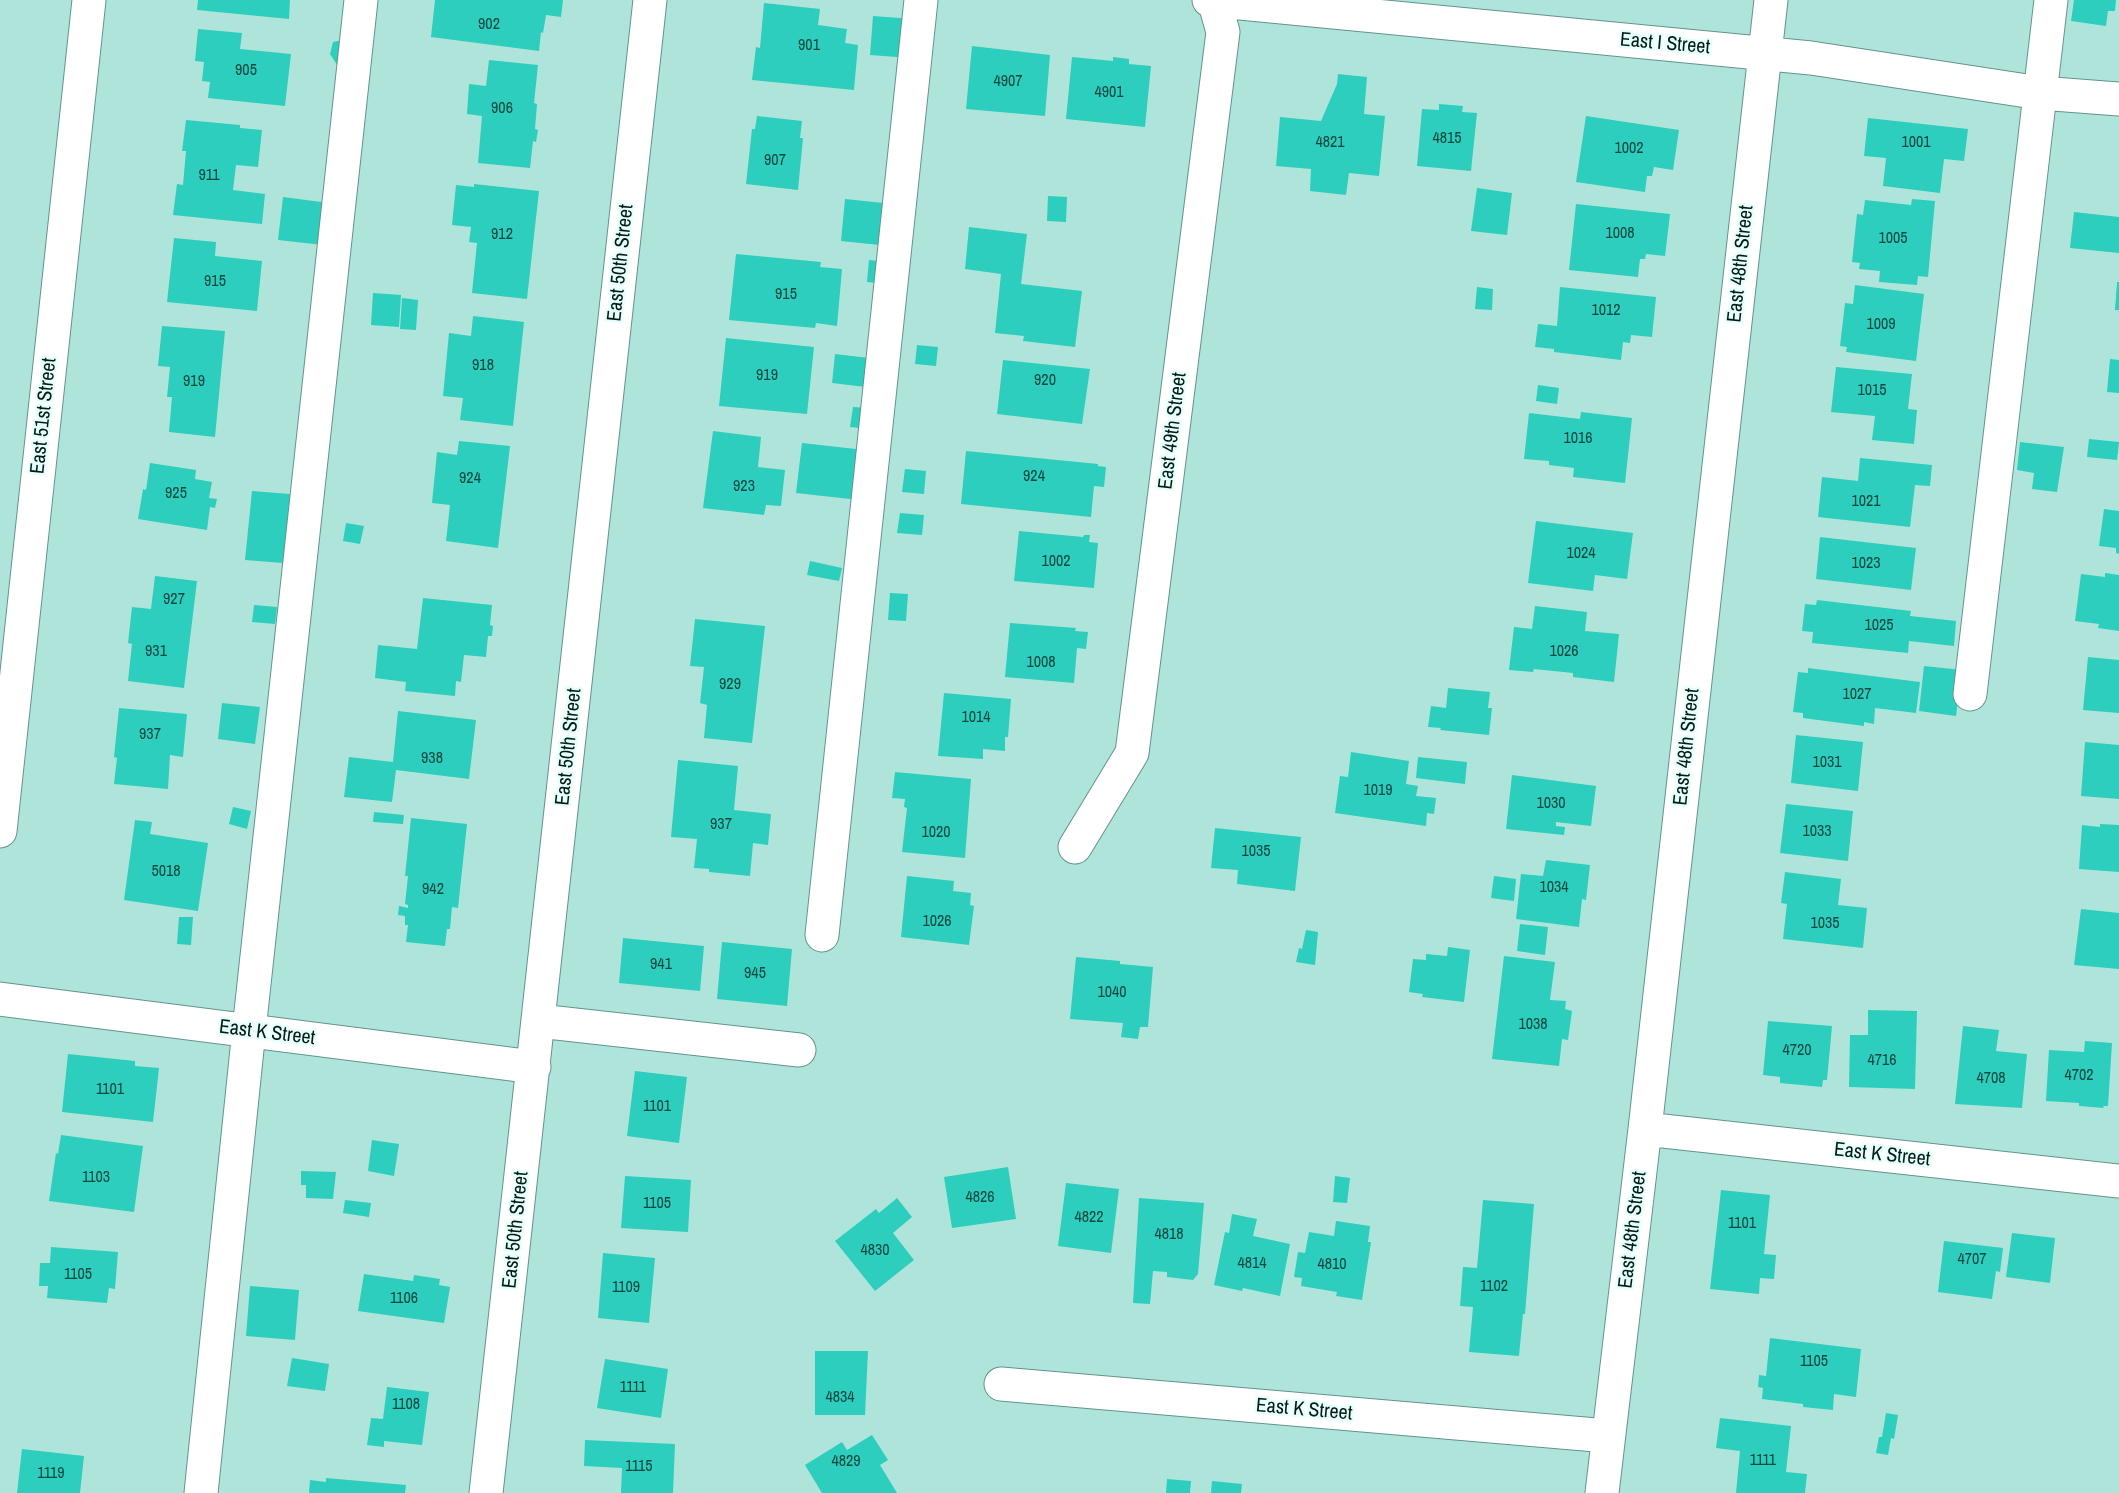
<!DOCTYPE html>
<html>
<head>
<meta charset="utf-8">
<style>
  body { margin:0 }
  canvas { display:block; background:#afe4db }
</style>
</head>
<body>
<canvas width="2119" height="1493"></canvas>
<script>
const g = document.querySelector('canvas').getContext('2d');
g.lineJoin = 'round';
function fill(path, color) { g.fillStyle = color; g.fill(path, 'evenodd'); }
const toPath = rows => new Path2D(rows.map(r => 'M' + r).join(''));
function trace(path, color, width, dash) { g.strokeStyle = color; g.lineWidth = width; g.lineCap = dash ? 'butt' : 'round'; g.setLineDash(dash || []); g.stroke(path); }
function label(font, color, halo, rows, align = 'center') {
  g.font = font + ' "Archivo Narrow",sans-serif'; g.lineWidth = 5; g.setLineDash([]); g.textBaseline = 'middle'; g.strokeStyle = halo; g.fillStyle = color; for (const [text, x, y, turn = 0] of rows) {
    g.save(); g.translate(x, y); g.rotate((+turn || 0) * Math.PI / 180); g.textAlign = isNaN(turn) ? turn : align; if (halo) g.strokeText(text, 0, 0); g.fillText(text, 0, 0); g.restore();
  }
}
const building = toPath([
  [198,0,290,0,289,19,197,10],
  [435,0,563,0,561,17,546,15,543,33,541,32,539,51,431,37],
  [2074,0,2116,0,2115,11,2108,11,2106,26,2071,21],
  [764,3,820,9,818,25,847,29,845,43,858,45,854,90,752,80,756,47,760,48],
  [873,16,913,19,910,58,870,55],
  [198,29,242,33,240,49,291,54,285,106,208,98,210,82,202,81,204,62,195,61],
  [343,40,339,68,330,54,333,42],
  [972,46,1050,55,1045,116,966,109],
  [1072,57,1113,61,1113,57,1129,59,1129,64,1151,66,1145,127,1066,119],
  [489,60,538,65,534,103,537,104,535,129,538,130,536,142,533,141,530,168,478,163,482,116,467,114,469,84,486,86],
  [1338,74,1367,77,1364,114,1385,116,1379,176,1349,173,1346,195,1310,191,1311,169,1276,166,1280,117,1321,121,1337,84],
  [1439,104,1463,106,1462,112,1477,113,1471,171,1417,166,1422,109,1439,110],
  [757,116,802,121,800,138,803,138,798,190,746,184,752,129,755,129],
  [1586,116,1679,130,1673,170,1654,167,1652,176,1647,176,1645,192,1576,182],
  [1868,118,1968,129,1964,161,1944,159,1940,193,1883,186,1886,158,1864,156],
  [186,120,240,125,240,128,262,130,258,167,236,165,233,190,265,194,262,224,173,215,177,184,183,185,186,151,182,151],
  [474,184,539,191,527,299,472,293,477,243,469,242,471,227,452,225,456,185,474,187],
  [1477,188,1512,193,1507,235,1471,231],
  [1048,196,1067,197,1066,222,1047,221],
  [283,197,337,204,332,246,278,240],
  [845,199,893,204,889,246,841,241],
  [1912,199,1935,201,1928,277,1918,276,1917,285,1879,282,1880,271,1859,269,1860,263,1852,262,1857,214,1863,215,1865,200,1911,205],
  [1576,204,1670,214,1665,256,1646,254,1645,259,1640,259,1638,277,1569,270],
  [2074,212,2119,217,2119,253,2070,248],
  [969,227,1027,234,1021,284,1082,291,1075,347,1023,341,1024,336,995,333,1001,274,965,269],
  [174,238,216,242,215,256,262,261,257,311,167,302],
  [736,254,821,262,820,267,842,269,837,326,816,323,815,328,729,320],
  [869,260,889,262,887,284,867,282],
  [2117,282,2119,282,2119,310,2115,310],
  [1855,285,1924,294,1916,361,1846,352,1847,347,1840,346,1845,303,1853,304],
  [1477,287,1493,289,1492,310,1475,309],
  [1560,287,1656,297,1652,337,1631,335,1630,343,1623,342,1621,360,1554,352,1554,349,1535,347,1538,324,1557,326],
  [373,293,401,295,399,327,371,325],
  [402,298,418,300,416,330,400,329],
  [473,316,524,322,513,426,460,420,463,398,443,396,449,333,471,336],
  [162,326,225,331,215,437,169,432,172,397,167,397,170,367,158,366],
  [726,338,814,347,807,414,719,406],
  [917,345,938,347,936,366,915,364],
  [835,354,877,359,874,388,832,383],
  [2110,359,2119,360,2119,393,2107,392],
  [1003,360,1090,369,1082,424,997,414],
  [1836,367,1912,374,1908,409,1917,410,1914,444,1872,440,1875,416,1831,412],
  [1538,385,1559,388,1557,404,1536,401],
  [853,407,871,408,869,429,850,427],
  [1581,412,1632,418,1625,483,1573,477,1574,468,1549,465,1549,461,1524,459,1529,413,1580,419],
  [713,431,761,437,758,467,785,470,781,506,766,505,764,515,703,508],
  [2089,439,2119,442,2117,460,2087,457],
  [459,441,510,446,498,548,446,541,450,505,432,503,437,452,457,455],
  [2020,442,2064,447,2057,492,2032,489,2034,473,2017,470],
  [802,443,865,450,859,500,796,493],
  [966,451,1098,464,1098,466,1106,467,1104,487,1094,486,1091,517,961,504],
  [1860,458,1932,465,1930,486,1915,485,1910,527,1818,517,1822,477,1858,481],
  [150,463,196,470,195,479,212,482,209,498,217,499,215,508,210,507,207,530,138,519,143,489,146,490],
  [905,469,926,471,924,494,902,492],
  [252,491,290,494,283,563,245,560],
  [2104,509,2119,511,2119,554,2116,553,2116,548,2099,546],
  [900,513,924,515,922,535,897,533],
  [1536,521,1633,533,1627,579,1595,575,1593,591,1528,583],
  [346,523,364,526,360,544,343,541],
  [1019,531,1083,537,1084,535,1090,535,1089,542,1098,543,1094,588,1014,581],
  [1820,537,1916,548,1911,590,1816,579],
  [810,561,842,568,839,581,807,575],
  [2105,573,2119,575,2119,631,2098,628,2099,624,2075,621,2081,574,2105,577],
  [155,576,197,581,184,688,128,681,132,644,128,643,132,607,151,609],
  [890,593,908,594,906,621,888,620],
  [423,598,492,605,490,625,493,626,492,636,488,636,486,657,464,655,461,682,456,681,455,696,405,691,406,682,375,678,378,645,417,649],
  [1817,600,1911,611,1910,616,1956,621,1954,646,1909,641,1908,653,1812,643,1813,632,1802,631,1805,604,1816,605],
  [254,605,277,607,275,624,252,622],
  [1535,606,1587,612,1585,631,1619,634,1614,682,1573,677,1573,673,1534,669,1533,672,1509,670,1514,627,1532,629],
  [695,619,765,626,752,743,704,738,707,705,700,703,704,667,690,666],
  [1010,623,1076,628,1075,631,1088,632,1086,649,1077,648,1074,683,1005,677],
  [2088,657,2119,660,2119,713,2083,710],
  [1924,666,1962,670,1956,716,1919,711],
  [1808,668,1920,682,1916,713,1875,708,1874,724,1864,722,1864,726,1803,718,1803,713,1793,712,1798,672,1808,673],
  [1448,688,1490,692,1488,708,1492,708,1489,735,1440,730,1441,728,1428,727,1431,706,1446,708],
  [944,693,1011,699,1008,737,1005,737,1005,751,983,749,983,759,938,756],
  [222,703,260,707,255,744,218,739],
  [119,708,187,714,183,757,170,755,168,789,114,784,117,758,114,757],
  [398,711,476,720,469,779,396,770,392,802,344,797,349,757,393,762],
  [1796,735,1863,742,1858,791,1791,783],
  [2085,742,2119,745,2119,799,2081,796],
  [1351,752,1409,761,1406,784,1418,786,1416,796,1436,798,1434,814,1427,813,1426,826,1335,813,1340,776,1348,777],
  [1418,757,1467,762,1465,784,1416,778],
  [678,760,738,766,734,810,771,814,768,845,753,843,750,876,709,872,709,869,694,868,697,839,671,837],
  [895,772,971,779,965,858,902,852,907,808,904,807,905,799,892,798],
  [1512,775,1596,786,1591,826,1556,822,1556,826,1565,827,1564,835,1506,829],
  [1786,804,1853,811,1848,861,1780,853],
  [233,807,251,811,247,829,229,824],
  [374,812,404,815,403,824,373,822],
  [411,818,467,824,458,908,452,907,450,929,447,929,445,946,406,942,408,925,405,925,405,916,398,915,399,906,408,908,408,905,405,904,408,876,405,876],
  [135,820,152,822,150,834,208,843,198,911,124,900],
  [2100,824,2119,825,2119,872,2079,869,2082,825,2100,827],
  [1215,828,1301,837,1295,891,1237,884,1238,870,1211,868],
  [1546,860,1590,865,1586,900,1582,899,1579,927,1516,919,1521,874,1543,876],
  [1785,872,1841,879,1838,905,1867,908,1863,948,1783,939,1787,904,1781,903],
  [907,876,954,881,953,891,971,893,970,905,974,906,969,945,901,937],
  [1494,876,1516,879,1514,901,1491,898],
  [2081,909,2119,913,2119,969,2074,965],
  [179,917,193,917,191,945,177,944],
  [1520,924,1548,927,1545,955,1517,951],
  [1306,930,1318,932,1315,965,1296,962,1299,948,1302,949],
  [623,938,704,946,700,991,619,983],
  [722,942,792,949,787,1006,717,999],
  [1448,947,1470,950,1464,1002,1422,997,1423,994,1409,992,1413,959,1426,960,1426,954,1447,956],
  [1504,956,1555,962,1550,1000,1566,1001,1565,1009,1572,1011,1568,1040,1562,1039,1559,1066,1492,1059],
  [1076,957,1120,961,1120,964,1153,967,1148,1027,1140,1027,1138,1039,1121,1037,1123,1023,1070,1019],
  [1868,1010,1917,1011,1915,1089,1849,1087,1850,1035,1868,1035],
  [1768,1021,1832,1026,1827,1080,1823,1080,1822,1087,1780,1083,1780,1077,1763,1075],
  [1963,1026,1999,1030,1996,1051,2027,1054,2022,1108,1955,1104],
  [2085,1041,2112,1043,2108,1106,2103,1106,2104,1108,2079,1106,2079,1103,2046,1101,2049,1050,2084,1052],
  [68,1054,135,1061,135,1066,159,1068,153,1122,62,1112],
  [635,1071,687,1077,679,1143,627,1136],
  [61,1135,143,1146,134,1212,49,1201,56,1153,58,1154],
  [372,1140,399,1144,394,1176,368,1171],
  [1008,1167,1016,1219,952,1228,944,1177],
  [301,1171,336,1172,333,1199,306,1198,306,1185,301,1185],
  [625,1176,691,1180,688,1232,621,1228],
  [1335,1176,1350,1178,1347,1203,1333,1202],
  [1066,1183,1119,1189,1111,1253,1058,1246],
  [1721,1190,1770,1195,1764,1254,1776,1255,1774,1279,1760,1278,1759,1294,1710,1289],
  [897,1198,912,1217,893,1233,914,1260,875,1291,835,1241,876,1209,879,1213],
  [1139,1198,1204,1203,1198,1274,1193,1280,1167,1277,1167,1272,1153,1271,1150,1304,1133,1303],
  [345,1200,371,1203,369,1217,343,1213],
  [1483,1200,1534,1204,1525,1314,1523,1314,1519,1356,1469,1352,1473,1307,1460,1306,1463,1267,1477,1268],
  [1232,1214,1257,1219,1253,1236,1290,1244,1280,1296,1243,1288,1242,1291,1214,1285,1225,1232,1229,1233],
  [1336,1221,1370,1226,1368,1242,1371,1242,1362,1300,1336,1296,1337,1292,1301,1286,1302,1278,1294,1277,1298,1252,1305,1253,1309,1232,1334,1236],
  [2012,1233,2055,1238,2050,1283,2006,1277],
  [1944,1241,2003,1248,2000,1272,1996,1271,1992,1299,1938,1292],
  [51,1247,118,1252,115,1289,109,1288,107,1303,47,1298,48,1286,39,1286,40,1263,50,1263],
  [603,1253,655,1258,649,1323,598,1318],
  [364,1274,413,1281,414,1275,440,1279,439,1285,450,1287,444,1323,358,1311],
  [250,1286,299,1290,295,1340,246,1336],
  [1770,1338,1861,1349,1856,1397,1834,1394,1833,1410,1803,1407,1803,1404,1762,1399,1763,1388,1758,1387,1759,1375,1766,1376],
  [815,1351,868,1351,865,1415,815,1415],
  [292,1358,329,1364,325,1391,287,1386],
  [605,1359,668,1369,661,1418,597,1408],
  [387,1387,429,1392,422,1445,384,1441,384,1447,367,1445,371,1418,383,1419],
  [1886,1413,1898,1415,1894,1439,1891,1438,1888,1455,1876,1453,1879,1437,1882,1437],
  [1720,1418,1791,1426,1786,1472,1807,1474,1805,1493,1736,1493,1740,1451,1716,1448],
  [872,1435,888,1460,880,1465,897,1493,822,1493,805,1465,842,1442,847,1450],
  [585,1440,675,1444,673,1493,621,1493,622,1468,584,1466],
  [22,1449,84,1456,80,1493,17,1493],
  [326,1478,406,1485,405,1493,309,1493,310,1480,326,1482],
  [1167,1479,1191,1481,1190,1493,1166,1493],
  [1212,1481,1242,1484,1241,1493,1211,1493]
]);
const minor = toPath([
  [1209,0,1811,58,2040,93,2119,99],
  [1970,694,2051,0],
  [0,831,89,0],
  [1075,847,1132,753,1223,32,1214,0],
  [822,935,921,0],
  [0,999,534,1067],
  [539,1021,799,1050],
  [1645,1129,2119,1181],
  [1001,1384,1608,1436],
  [201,1493,249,1030,361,0],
  [486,1493,650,0],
  [1602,1493,1645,1129,1771,0]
]);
const numberNames = [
  ["902",489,25],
  ["901",809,46],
  ["905",246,71],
  ["4907",1008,82],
  ["4901",1109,93],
  ["906",502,109],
  ["4815",1447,139],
  ["4821",1330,143],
  ["1001",1916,143],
  ["1002",1629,149],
  ["907",775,161],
  ["911",209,176],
  ["1008",1620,234],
  ["912",502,235],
  ["1005",1893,239],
  ["915",215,282],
  ["915",786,295],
  ["1012",1606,311],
  ["1009",1881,325],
  ["918",483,366],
  ["919",767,376],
  ["920",1045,381],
  ["919",194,382],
  ["1015",1872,391],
  ["1016",1578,439],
  ["924",1034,477],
  ["924",470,479],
  ["923",744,487],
  ["925",176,494],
  ["1021",1866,502],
  ["1024",1581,554],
  ["1002",1056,562],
  ["1023",1866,564],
  ["927",174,600],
  ["1025",1879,626],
  ["931",156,652],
  ["1026",1564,652],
  ["1008",1041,663],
  ["929",730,685],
  ["1027",1857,695],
  ["1014",976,718],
  ["937",150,735],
  ["938",432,759],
  ["1031",1827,763],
  ["1019",1378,791],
  ["1030",1551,804],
  ["937",721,825],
  ["1033",1817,832],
  ["1020",936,833],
  ["1035",1256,852],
  ["5018",166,872],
  ["1034",1554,888],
  ["942",433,890],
  ["1026",937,922],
  ["1035",1825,924],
  ["941",661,965],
  ["945",755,974],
  ["1040",1112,993],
  ["1038",1533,1025],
  ["4720",1797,1051],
  ["4716",1882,1061],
  ["4702",2079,1076],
  ["4708",1991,1079],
  ["1101",110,1090],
  ["1101",657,1107],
  ["1103",96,1178],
  ["4826",980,1198],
  ["1105",657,1204],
  ["4822",1089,1218],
  ["1101",1742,1224],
  ["4818",1169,1235],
  ["4830",875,1251],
  ["4707",1972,1260],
  ["4814",1252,1264],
  ["4810",1332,1265],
  ["1105",78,1275],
  ["1102",1494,1287],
  ["1109",626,1288],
  ["1106",404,1299],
  ["1105",1814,1362],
  ["1111",633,1388],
  ["4834",840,1398],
  ["1108",406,1405],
  ["1111",1763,1461],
  ["4829",846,1462],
  ["1115",639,1467],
  ["1119",51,1474]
];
const streetNames = [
  ["East I Street",1665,44,5],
  ["East 50th Street",621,263,-84],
  ["East 48th Street",1741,264,-84],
  ["East 51st Street",44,416,-84],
  ["East 49th Street",1173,431,-83],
  ["East 50th Street",569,747,-84],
  ["East 48th Street",1687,747,-84],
  ["East K Street",267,1033,7],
  ["East K Street",1882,1155,6],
  ["East 50th Street",516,1230,-84],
  ["East 48th Street",1633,1230,-83],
  ["East K Street",1304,1410,5]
];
fill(building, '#2dcebd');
trace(minor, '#62948d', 35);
trace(minor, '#fff', 33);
label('16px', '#104841', null, numberNames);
label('20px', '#061b18', '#e5fffa', streetNames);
</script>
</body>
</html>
